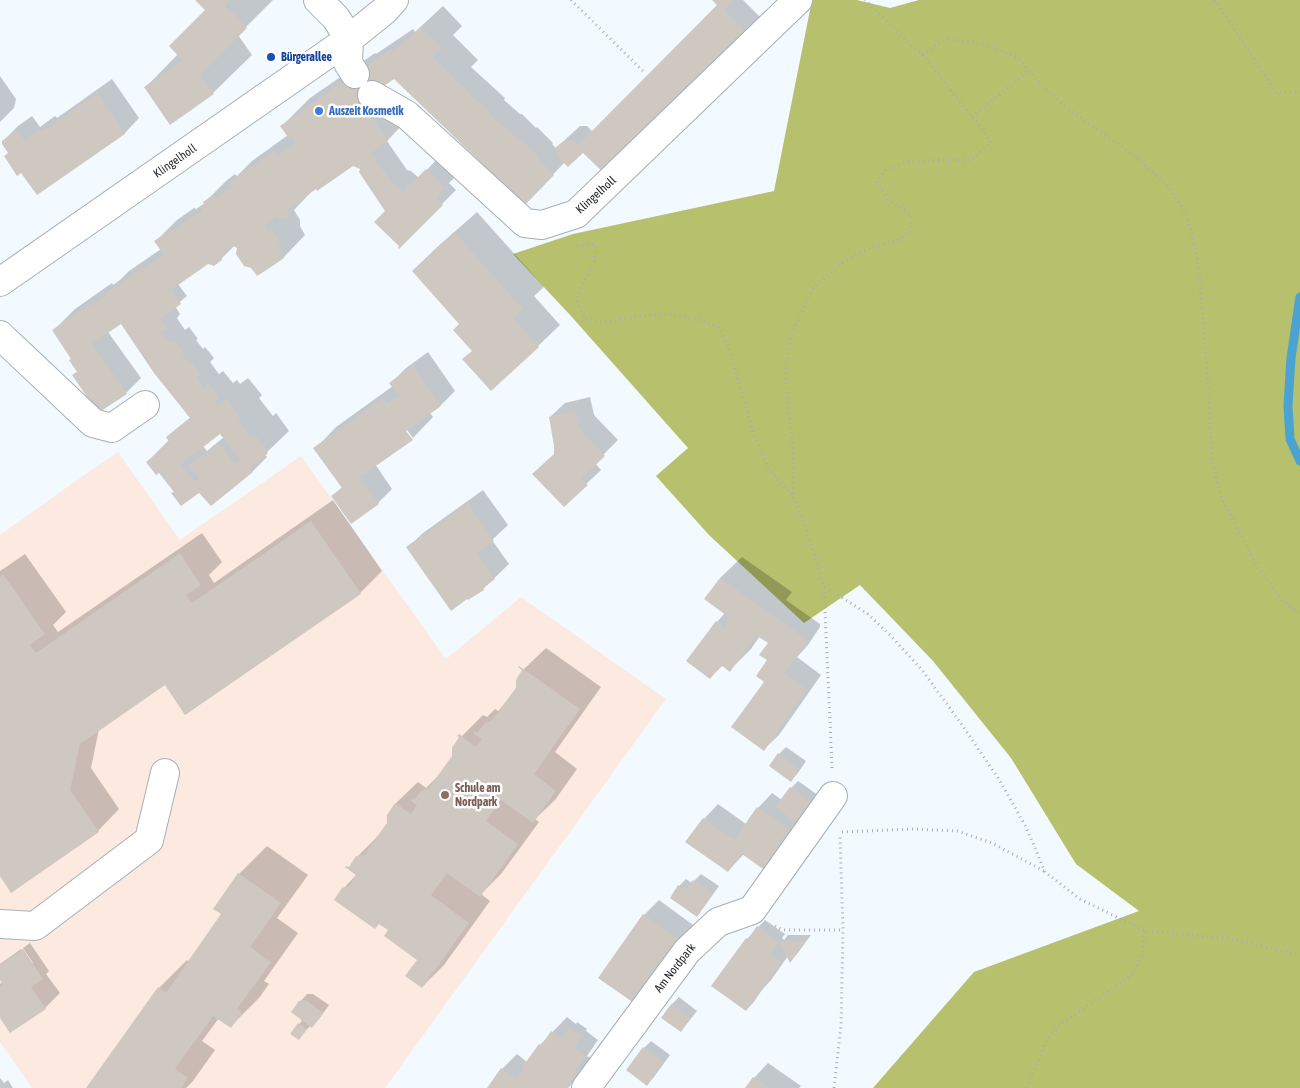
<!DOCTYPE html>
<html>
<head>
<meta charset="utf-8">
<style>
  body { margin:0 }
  canvas { display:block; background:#f2f9ff }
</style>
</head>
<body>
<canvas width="1300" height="1088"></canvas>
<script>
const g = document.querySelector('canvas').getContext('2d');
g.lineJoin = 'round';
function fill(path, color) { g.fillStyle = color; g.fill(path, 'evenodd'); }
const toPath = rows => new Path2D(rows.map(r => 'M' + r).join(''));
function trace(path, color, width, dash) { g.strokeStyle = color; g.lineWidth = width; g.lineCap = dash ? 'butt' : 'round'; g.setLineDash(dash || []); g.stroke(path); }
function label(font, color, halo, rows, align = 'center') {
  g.font = font + ' "Asap Condensed",sans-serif'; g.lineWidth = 5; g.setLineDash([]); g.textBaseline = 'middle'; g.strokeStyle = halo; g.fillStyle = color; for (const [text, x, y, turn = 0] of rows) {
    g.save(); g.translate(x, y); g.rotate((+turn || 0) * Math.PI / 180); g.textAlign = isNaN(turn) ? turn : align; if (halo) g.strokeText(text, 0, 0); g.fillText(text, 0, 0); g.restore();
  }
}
const education = toPath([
  [118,452,180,540,301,456,446,659,521,597,666,699,385,1088,32,1088,0,1042,0,535,80,478]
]);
const forest = toPath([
  [812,0,857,0,890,8,919,0,1300,0,1300,1088,873,1088,974,972,1139,911,1076,864,1011,758,933,661,860,585,804,623,709,535,656,476,688,448,571,316,513,254,573,234,774,191]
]);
const shadow = toPath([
  [197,0,273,0,238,35,252,55,213,93,146,87,178,54,206,10],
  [713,0,743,0,761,18,607,175,583,151,565,162,539,189,395,78,385,84,409,118,387,141,407,170,411,171,419,178,441,155,459,173,449,183,456,190,400,246,386,211,361,169,359,161,316,187,294,210,300,220,300,226,305,235,284,257,257,275,238,247,234,246,221,259,208,262,178,284,187,296,175,306,180,314,177,318,185,330,189,327,198,339,196,340,203,349,205,347,214,358,210,362,219,374,223,371,233,383,237,380,240,384,248,378,262,395,259,398,273,416,276,413,289,431,265,454,267,457,253,471,211,504,200,491,173,493,175,491,159,471,147,462,170,439,176,429,191,417,121,323,108,332,141,378,126,393,73,375,78,371,73,359,53,331,75,309,112,283,113,285,120,280,129,271,161,249,156,241,177,220,194,208,196,209,205,203,205,202,226,181,235,174,237,176,252,161,288,135,282,126,310,98,375,53,376,54,413,29,415,32,443,6,462,26,453,35,478,60,471,67,505,98,504,100,520,114,522,114,536,128,537,127,553,143,552,144,556,148,580,126,587,126,593,132,718,5],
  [220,432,224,437,207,451,203,446],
  [0,76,16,99,14,108,0,122],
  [112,79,139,118,125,133,37,194,3,141,18,126,32,116,40,127,55,116,57,118],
  [477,212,544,287,534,296,560,325,538,346,473,350,461,324,413,271,435,249],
  [428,352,455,391,441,405,430,413,433,417,413,438,399,419,375,464,392,489,378,503,333,496,342,487,315,449,336,427,393,386,391,383,406,368],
  [590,397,594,415,618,440,595,463,601,470,564,505,550,417,565,403],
  [483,490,508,525,492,540,509,564,483,589,408,547,423,533],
  [333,500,382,571,360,593,186,714,165,683,99,729,91,768,119,809,98,831,0,874,0,571,25,554,66,612,53,625,58,632,202,533,222,562,209,575,214,583],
  [742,557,792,592,786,600,820,624,820,627,808,645,797,657,821,675,779,735,764,749,766,682,769,643,760,636,751,649,730,670,723,665,710,678,717,622,725,613,720,578],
  [546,648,601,687,555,752,577,769,555,800,535,819,539,822,501,874,481,894,490,901,444,965,422,987,418,960,389,929,343,889,357,874,357,857,379,835,389,823,388,815,396,803,418,782,426,788,443,771,453,756,462,736,483,715,487,717,495,709,498,711,506,703,517,688,517,680,524,669],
  [786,747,806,761,798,773,791,780,779,754],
  [798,781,818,795,778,853,763,868,744,854,728,871,704,819,718,804,746,824,758,808,772,793,782,800,791,788],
  [267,846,308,875,277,918,298,933,264,981,269,984,259,998,231,1026,219,1018,202,1041,215,1050,193,1081,186,1088,88,1088,159,988,187,960,189,962,223,914,239,874],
  [701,874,719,886,703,908,696,915,679,886,686,879,692,883],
  [659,900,693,925,648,987,600,978,644,915],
  [765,920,785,934,782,938,784,940,788,935,811,935,797,954,791,961,788,956,771,980,762,990,753,1003,746,1010,747,939],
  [30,943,49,971,46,974,60,993,45,1008,0,1016,0,984,3,982,0,978,0,964,21,949,30,963,33,963,23,948],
  [307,994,313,994,329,1005,319,1019,312,1026,311,1025,298,1039,292,1034,303,1019,300,1002],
  [679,997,697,1011,681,1031,663,1018,672,1004],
  [567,1017,576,1024,577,1022,587,1029,586,1031,598,1040,587,1056,591,1058,574,1082,568,1088,488,1088,502,1069,517,1054,527,1062,540,1045],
  [651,1041,670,1055,654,1077,647,1084,644,1048],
  [768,1063,801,1086,799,1088,746,1088,754,1078],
  [0,1078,4,1083,8,1080,13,1088,0,1088]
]);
const stream = toPath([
  [1300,297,1291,358,1288,406,1290,439,1300,461]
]);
const building = toPath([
  [195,0,230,0,225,5,247,28,200,75,214,94,170,125,144,87,182,60,169,46,205,10],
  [712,0,733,0,724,10,748,34,607,176,583,153,568,167,557,156,556,147,564,141,572,140,578,145,717,5],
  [421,27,441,48,432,57,473,97,474,97,491,113,491,115,505,128,507,128,521,142,522,141,540,158,538,159,554,175,525,205,394,79,361,102,388,141,371,153,393,185,396,185,403,192,426,169,445,188,436,198,443,205,399,249,398,247,399,246,374,222,385,211,359,172,360,169,353,166,317,191,316,189,288,209,290,215,283,220,277,216,266,224,265,228,271,229,279,242,278,248,284,258,271,267,257,276,251,268,244,266,236,254,237,248,233,246,222,255,222,260,214,266,208,264,171,290,181,304,160,319,167,329,162,332,170,343,174,340,184,354,182,355,188,362,190,361,200,374,196,377,204,388,208,384,219,398,215,401,218,405,226,399,241,418,237,420,250,437,254,434,268,453,250,468,253,472,211,506,199,493,181,506,171,493,174,492,159,473,156,475,146,462,170,443,166,437,190,418,154,373,121,324,92,344,127,394,98,413,72,375,77,372,69,360,71,359,52,330,90,304,91,306,107,295,106,293,144,266,145,268,164,255,154,241,172,229,174,230,203,211,201,208,205,206,203,202,213,195,216,198,232,187,229,182,274,151,277,156,296,142,293,138,290,140,280,126,391,49,393,52],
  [220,434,241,460,235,464,219,444,189,466,199,478,194,482,180,465],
  [97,93,125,134,37,195,21,173,17,176,4,156,8,153,2,144,2,141,17,130,25,141,40,129,42,132],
  [454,232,523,309,513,318,539,347,491,391,462,359,472,351,453,330,459,324,412,271],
  [413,365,441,406,406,431,413,440,360,477,379,504,351,524,331,496,342,488,313,448,383,398,387,404,399,396,389,383],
  [576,411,580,430,605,456,581,479,588,485,564,507,532,474,554,454,554,446,549,417],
  [468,503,494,541,477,553,495,579,483,588,484,590,468,600,467,599,451,611,406,547],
  [311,521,361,594,185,715,165,685,80,744,70,790,99,832,11,893,0,876,0,577,3,574,45,634,30,645,36,653,180,553,201,585,186,595,192,603],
  [720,578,806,639,806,643,784,673,807,690,764,751,731,727,764,682,756,676,767,660,759,655,768,643,756,635,730,672,721,665,710,679,686,661,716,621,724,628,730,618,704,599],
  [519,666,580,709,534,774,556,791,533,823,501,800,486,821,518,844,480,897,447,873,431,895,469,923,422,988,405,976,417,960,384,936,388,930,379,924,375,929,334,900,342,888,349,886,356,875,345,867,346,866,349,867,356,856,364,855,387,823,387,815,395,803,411,814,417,805,411,801,412,799,414,800,422,790,429,788,452,756,452,748,459,737,457,736,459,734,476,747,482,739,473,733,475,732,477,733,485,723,491,721,516,688,516,680,522,670,518,667],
  [778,753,800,769,791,782,769,766],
  [790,787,812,803,797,823,775,807],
  [757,807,791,831,763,869,742,854,728,872,685,842,703,818,734,840],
  [238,873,281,903,250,947,271,962,237,1009,242,1013,231,1028,213,1016,175,1069,188,1078,181,1088,86,1088,158,987,166,993,221,914,213,909],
  [693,880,713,894,697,917,670,898,678,885,685,890],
  [643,914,680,940,634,1003,598,978],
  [757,926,779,942,770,954,781,962,746,1011,711,986,746,938,748,939],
  [805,941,790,963,780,942],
  [23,949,43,979,31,987,46,1009,10,1033,0,1018,0,987,3,985,0,980,0,965],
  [306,1000,323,1013,312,1028,291,1012,299,1001],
  [671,1004,691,1018,681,1032,661,1018],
  [298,1023,307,1029,299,1040,290,1034],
  [569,1028,581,1036,574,1047,585,1056,574,1071,578,1074,567,1088,487,1088,501,1068,517,1079,523,1070,521,1069,539,1044,541,1046,551,1031,562,1039],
  [643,1047,664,1062,647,1086,626,1070],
  [753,1077,769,1088,745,1088]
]);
const path = toPath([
  [571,0,644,72],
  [1215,0,1276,93,1300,92],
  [922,54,946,39,980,43,1018,58,1042,85,1065,106,1138,159,1167,185,1186,214,1193,238,1199,272,1208,381,1212,461,1221,496,1257,566,1282,600,1300,614],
  [972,117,1029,70],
  [577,246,595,244,595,260,576,298,585,319,609,322,638,316,672,314,699,320,718,327,728,346,754,435,768,468,792,496],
  [825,587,868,614,890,635,922,670,960,722,1000,781,1026,827,1045,872,1080,899,1145,931,1233,939,1300,955],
  [832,768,824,587,805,525,793,496,793,453,785,372,791,336,812,289,843,262,870,248,898,240,912,230,910,214,888,200,877,182,884,171,904,162,938,160,971,160,991,143,981,128,922,54,913,47,865,0],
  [842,832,912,829,957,831,992,843,1044,871],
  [775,926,783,930,843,930],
  [834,1088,841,1025,843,930,840,836],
  [1027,1088,1047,1039,1061,1024,1133,974,1142,955,1145,931]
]);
const minor = toPath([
  [318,0,336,18,349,39],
  [349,39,348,63,355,74],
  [372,95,407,115,525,223,542,225,576,214,798,0],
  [0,282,349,39,385,10,394,0],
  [0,335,4,339,93,423,112,428,145,405],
  [0,924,35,926,149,840,165,773],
  [586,1088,687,951,718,922,752,910,833,796]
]);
const markers = [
  [271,57,5,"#1a4fb4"],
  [319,111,5,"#3f7fe0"],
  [445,795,5,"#8d6e63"]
];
const transitNames = [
  ["Bürgerallee",281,57]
];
const shopNames = [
  ["Auszeit Kosmetik",329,111]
];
const streetNames = [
  ["Klingelholl",175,161,-35],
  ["Klingelholl",596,195,-42],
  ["Am Nordpark",675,968,-52]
];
const educationNames = [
  ["Schule am",455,788],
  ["Nordpark",455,802]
];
fill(education, '#fceae0');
fill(forest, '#b6c06d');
fill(shadow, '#0003');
trace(stream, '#4aa3d0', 9);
fill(building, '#cec8c0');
trace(minor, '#a7afb6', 30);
trace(path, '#a8aeb3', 3, [1, 4]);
trace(minor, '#fff', 28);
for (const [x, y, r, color] of markers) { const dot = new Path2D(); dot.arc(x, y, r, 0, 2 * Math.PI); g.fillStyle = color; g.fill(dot); trace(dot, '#fff', 2); }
label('bold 12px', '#164399', '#fff', transitNames, 'left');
label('bold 12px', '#366cbe', '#fff', shopNames, 'left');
label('12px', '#25282b', '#fff', streetNames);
label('bold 12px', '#785e54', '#fff', educationNames, 'left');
</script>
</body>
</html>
